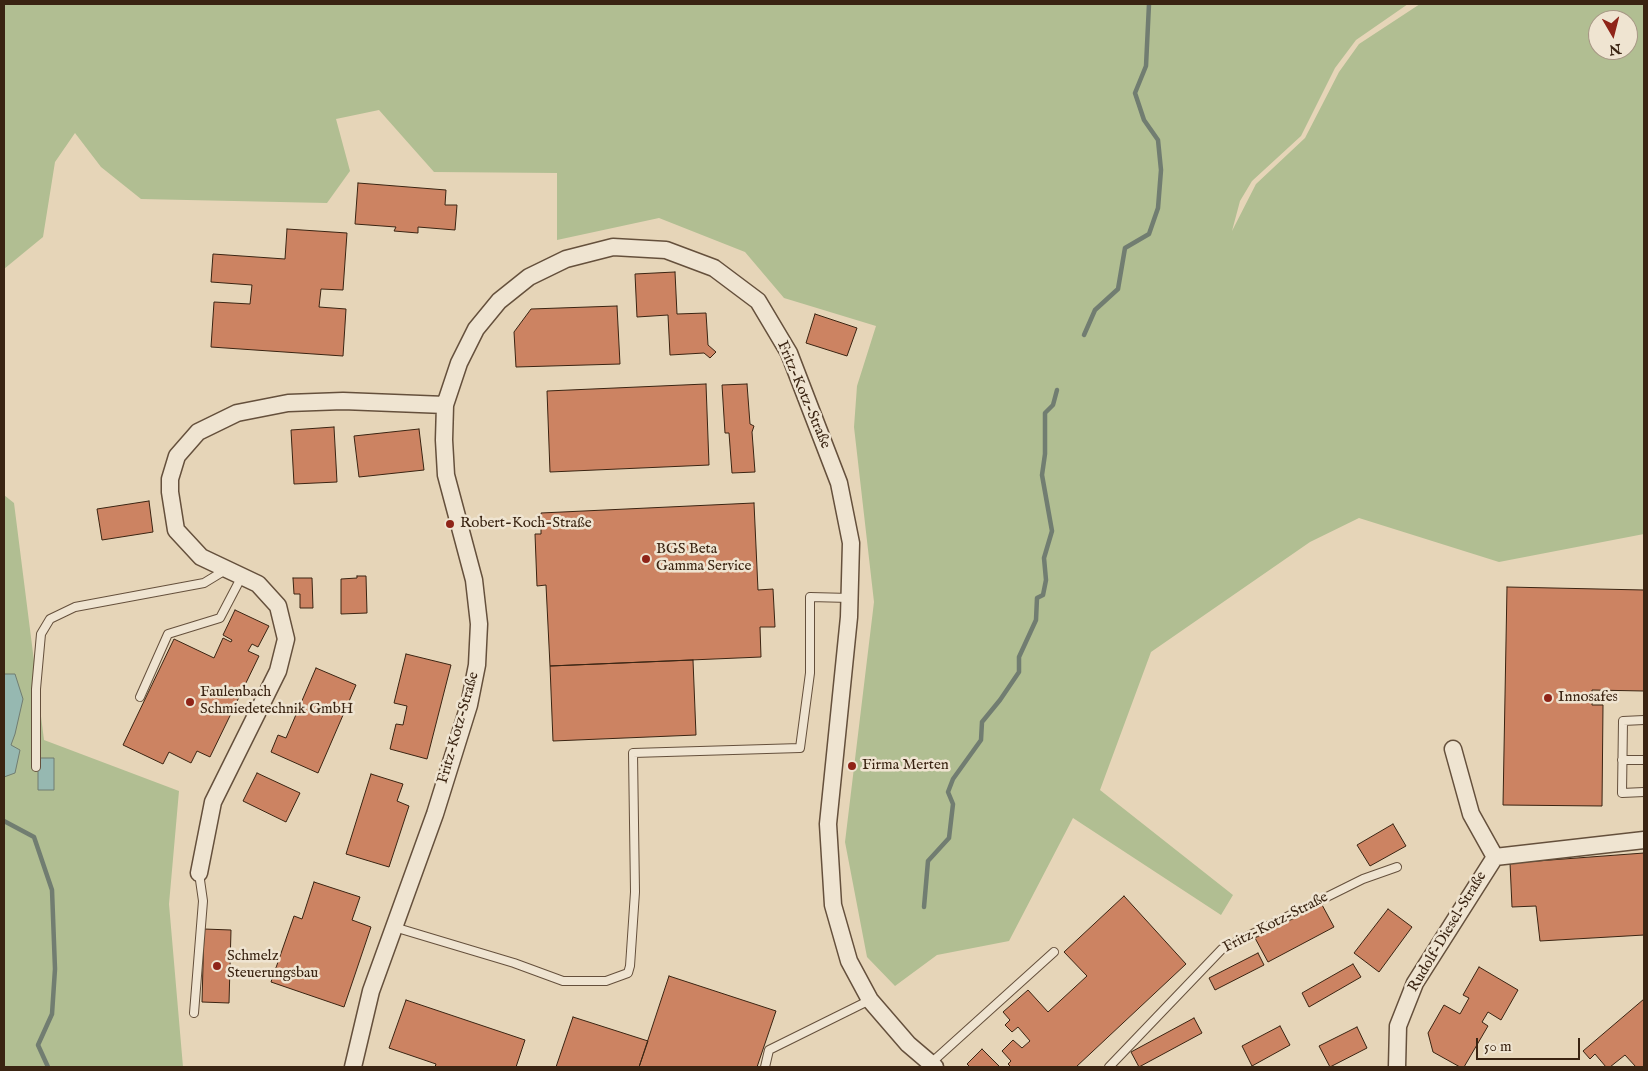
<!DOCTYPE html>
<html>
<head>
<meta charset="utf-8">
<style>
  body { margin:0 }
  #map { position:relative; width:1648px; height:1071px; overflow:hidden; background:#e6d5b8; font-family:"IM FELL English",serif }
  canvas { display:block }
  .frame { position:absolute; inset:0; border:5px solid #3a2412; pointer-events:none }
  .north { position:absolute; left:1588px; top:10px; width:50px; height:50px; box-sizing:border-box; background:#efe4d1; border:1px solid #a79785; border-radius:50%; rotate:172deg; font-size:14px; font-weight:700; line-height:20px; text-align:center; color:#3a2412 }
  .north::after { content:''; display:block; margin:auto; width:18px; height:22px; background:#8f2418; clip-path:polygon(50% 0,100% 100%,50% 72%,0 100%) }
  .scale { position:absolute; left:1476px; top:1038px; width:104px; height:22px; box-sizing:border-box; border:2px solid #3a2412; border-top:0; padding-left:6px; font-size:15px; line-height:18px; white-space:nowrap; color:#3a2412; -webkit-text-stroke:4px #efe4d1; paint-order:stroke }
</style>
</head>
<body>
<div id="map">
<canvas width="1648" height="1071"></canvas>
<div class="frame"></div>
<div class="north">N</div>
<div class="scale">50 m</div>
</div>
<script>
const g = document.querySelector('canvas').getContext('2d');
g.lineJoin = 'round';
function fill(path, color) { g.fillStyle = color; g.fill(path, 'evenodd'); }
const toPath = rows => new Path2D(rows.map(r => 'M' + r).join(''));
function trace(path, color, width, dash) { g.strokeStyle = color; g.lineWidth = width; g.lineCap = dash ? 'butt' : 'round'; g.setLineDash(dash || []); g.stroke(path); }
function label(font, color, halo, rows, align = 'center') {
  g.font = font + ' "IM FELL English",serif'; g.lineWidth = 5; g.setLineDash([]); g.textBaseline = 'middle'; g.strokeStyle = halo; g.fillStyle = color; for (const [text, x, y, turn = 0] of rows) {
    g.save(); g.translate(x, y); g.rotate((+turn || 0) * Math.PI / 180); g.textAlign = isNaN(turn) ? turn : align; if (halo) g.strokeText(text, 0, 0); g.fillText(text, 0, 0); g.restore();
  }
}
const green = toPath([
  [4,4,1408,4,1356,40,1335,68,1301,136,1252,181,1240,201,1232,231,1256,184,1305,138,1339,72,1359,44,1420,4,1644,4,1644,534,1499,562,1359,518,1310,542,1151,652,1100,790,1233,895,1221,915,1073,818,1009,941,937,955,895,986,867,957,845,842,874,602,854,427,857,386,876,326,784,298,745,252,659,218,557,240,557,173,434,172,379,110,336,119,350,171,327,203,141,199,101,167,75,133,55,162,43,237,4,269],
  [1598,20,1628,20,1628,50,1598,50],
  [4,495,14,503,44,740,179,791,169,904,183,1067,4,1067]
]);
const water = toPath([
  [4,674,15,674,23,699,15,734,11,745,20,750,15,773,4,777,4,674],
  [38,758,54,758,54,790,38,790,38,758]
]);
const stream = toPath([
  [1084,335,1095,310,1118,289,1125,248,1149,234,1158,208,1161,170,1158,140,1144,120,1135,93,1146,66,1149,4],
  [4,821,34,837,52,890,55,969,52,1014,38,1045,48,1067],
  [924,907,928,861,949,838,953,804,948,792,953,779,981,740,982,722,1000,700,1019,672,1019,657,1036,620,1037,598,1043,595,1046,580,1044,558,1052,531,1042,475,1045,454,1045,413,1053,405,1057,390]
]);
const building = toPath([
  [358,183,446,190,445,205,457,205,455,230,418,227,418,233,394,231,396,227,355,224,358,183],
  [287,229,347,233,343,290,321,289,319,307,346,309,343,356,211,347,214,302,250,304,252,285,211,282,213,254,285,259,287,229],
  [675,272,677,314,706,313,708,345,716,352,710,358,704,353,670,355,668,315,637,317,635,274,675,272],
  [617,306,620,364,516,367,514,332,531,309,617,306],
  [815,314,857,328,847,356,806,343,815,314],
  [706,384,709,465,550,472,547,391,706,384],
  [747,384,750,424,754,426,752,432,755,472,732,473,729,433,725,433,722,385,747,384],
  [334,427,337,482,294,484,291,430,334,427],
  [419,429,424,470,359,477,354,436,419,429],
  [149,501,153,532,102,540,97,509,149,501],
  [754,503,758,590,773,589,775,627,760,627,761,657,550,666,546,585,537,586,535,534,541,534,541,513,754,503],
  [357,576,366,576,367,613,341,614,341,579,357,578,357,576],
  [293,578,312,578,313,608,300,608,300,594,294,594,293,578],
  [1507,587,1644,590,1644,691,1592,690,1592,705,1603,705,1602,806,1503,805,1507,587],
  [235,610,269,626,258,647,252,644,248,651,259,656,210,757,197,751,191,763,169,752,163,764,123,745,174,639,214,658,223,638,231,642,232,640,223,635,235,610],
  [406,654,451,665,427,759,390,749,396,724,403,725,407,706,394,703,406,654],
  [693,660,696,735,553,741,550,666,693,660],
  [316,668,356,685,318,773,271,752,278,735,286,738,316,668],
  [257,773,300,793,286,822,243,801,257,773],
  [371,774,403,784,397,801,409,806,389,867,346,854,371,774],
  [1393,824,1406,846,1370,866,1357,845,1393,824],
  [1644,853,1644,935,1540,941,1536,906,1512,907,1510,863,1644,853],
  [314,882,360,897,352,920,371,927,344,1007,271,982,294,916,302,919,314,882],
  [1124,896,1186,964,1076,1067,1011,1067,1008,1064,1011,1061,1002,1051,1013,1040,1022,1048,1030,1041,1018,1027,1012,1032,1005,1025,1010,1020,1003,1012,1028,990,1048,1012,1087,976,1064,952,1124,896],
  [1321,903,1334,927,1268,962,1255,938,1321,903],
  [1388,909,1412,927,1379,972,1354,953,1388,909],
  [204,929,231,930,229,1003,202,1002,204,929],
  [1258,953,1264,965,1215,990,1209,978,1258,953],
  [1353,964,1361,977,1309,1007,1302,993,1353,964],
  [1479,967,1518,990,1501,1020,1488,1012,1482,1022,1488,1026,1464,1067,1460,1067,1433,1052,1428,1033,1444,1005,1460,1014,1469,998,1463,995,1479,967],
  [669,976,776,1011,757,1067,639,1067,669,976],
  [1644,999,1644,1067,1636,1067,1625,1055,1610,1067,1606,1067,1595,1054,1590,1059,1583,1051,1644,999],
  [406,1000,525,1040,516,1067,435,1067,436,1064,389,1048,406,1000],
  [573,1017,648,1041,639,1067,556,1067,573,1017],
  [1194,1018,1202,1033,1139,1067,1131,1052,1194,1018],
  [1280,1026,1290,1045,1252,1066,1242,1046,1280,1026],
  [1357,1027,1367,1048,1330,1067,1319,1046,1357,1027],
  [982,1049,1000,1067,970,1067,967,1064,982,1049]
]);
const service = toPath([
  [140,697,168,634,220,618,242,576],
  [1644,720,1623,721,1622,793,1644,792],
  [1622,760,1644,760],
  [36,767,36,689,41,634,50,619,75,607,204,583,227,569],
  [394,927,514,963,563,981,606,981,628,973,630,966,635,892,633,753,800,748,810,673,810,597,850,598],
  [194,1013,203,901,199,873],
  [931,1063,1054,952],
  [765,1067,769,1050,870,1000],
  [1109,1067,1222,949,1363,879,1397,867]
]);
const minor = toPath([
  [1453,749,1471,814,1495,857],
  [199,873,213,802,278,671,286,639,278,606,258,584,201,557,176,530,170,492,170,479,177,456,198,432,237,413,288,403,343,401,445,405],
  [353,1067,371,991,435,814,469,705,477,665,479,624,474,580,446,475,444,440,445,405,459,363,476,329,499,301,529,277,566,259,613,247,666,250,714,268,758,301,789,353,839,483,851,543,849,617,828,824,833,905,849,961,870,1000,908,1044,935,1067],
  [1397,1067,1398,1026,1415,983,1495,857,1644,840]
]);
const markers = [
  [450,524,5,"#8f2418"],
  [646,559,5,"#8f2418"],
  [1548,698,5,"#8f2418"],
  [190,702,5,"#8f2418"],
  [852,766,5,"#8f2418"],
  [217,966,5,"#8f2418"]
];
const streetNames = [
  ["Fritz-Kotz-Straße",803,395,67],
  ["Fritz-Kotz-Straße",459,728,-74],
  ["Fritz-Kotz-Straße",1276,923,-27],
  ["Rudolf-Diesel-Straße",1448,932,-59]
];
const poiNames = [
  ["Robert-Koch-Straße",460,524],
  ["BGS Beta",656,550],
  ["Gamma Service",656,567],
  ["Faulenbach",200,693],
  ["Schmiedetechnik GmbH",200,710],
  ["Innosafes",1558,698],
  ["Firma Merten",862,766],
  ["Schmelz",227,957],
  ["Steuerungsbau",227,974]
];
fill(green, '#b1be92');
fill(water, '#96b8b1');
trace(water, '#717d71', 1);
trace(stream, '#717d71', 4.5);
fill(building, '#cc8362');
trace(building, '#3a2412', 1);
trace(service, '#65503c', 10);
trace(minor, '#65503c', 19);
trace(service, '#efe4d1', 8);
trace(minor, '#efe4d1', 16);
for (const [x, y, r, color] of markers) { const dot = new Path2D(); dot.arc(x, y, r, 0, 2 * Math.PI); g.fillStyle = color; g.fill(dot); trace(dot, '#efe4d1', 2); }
label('15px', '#3a2412', '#efe4d1', streetNames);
label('15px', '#3a2412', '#efe4d1', poiNames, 'left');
</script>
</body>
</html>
